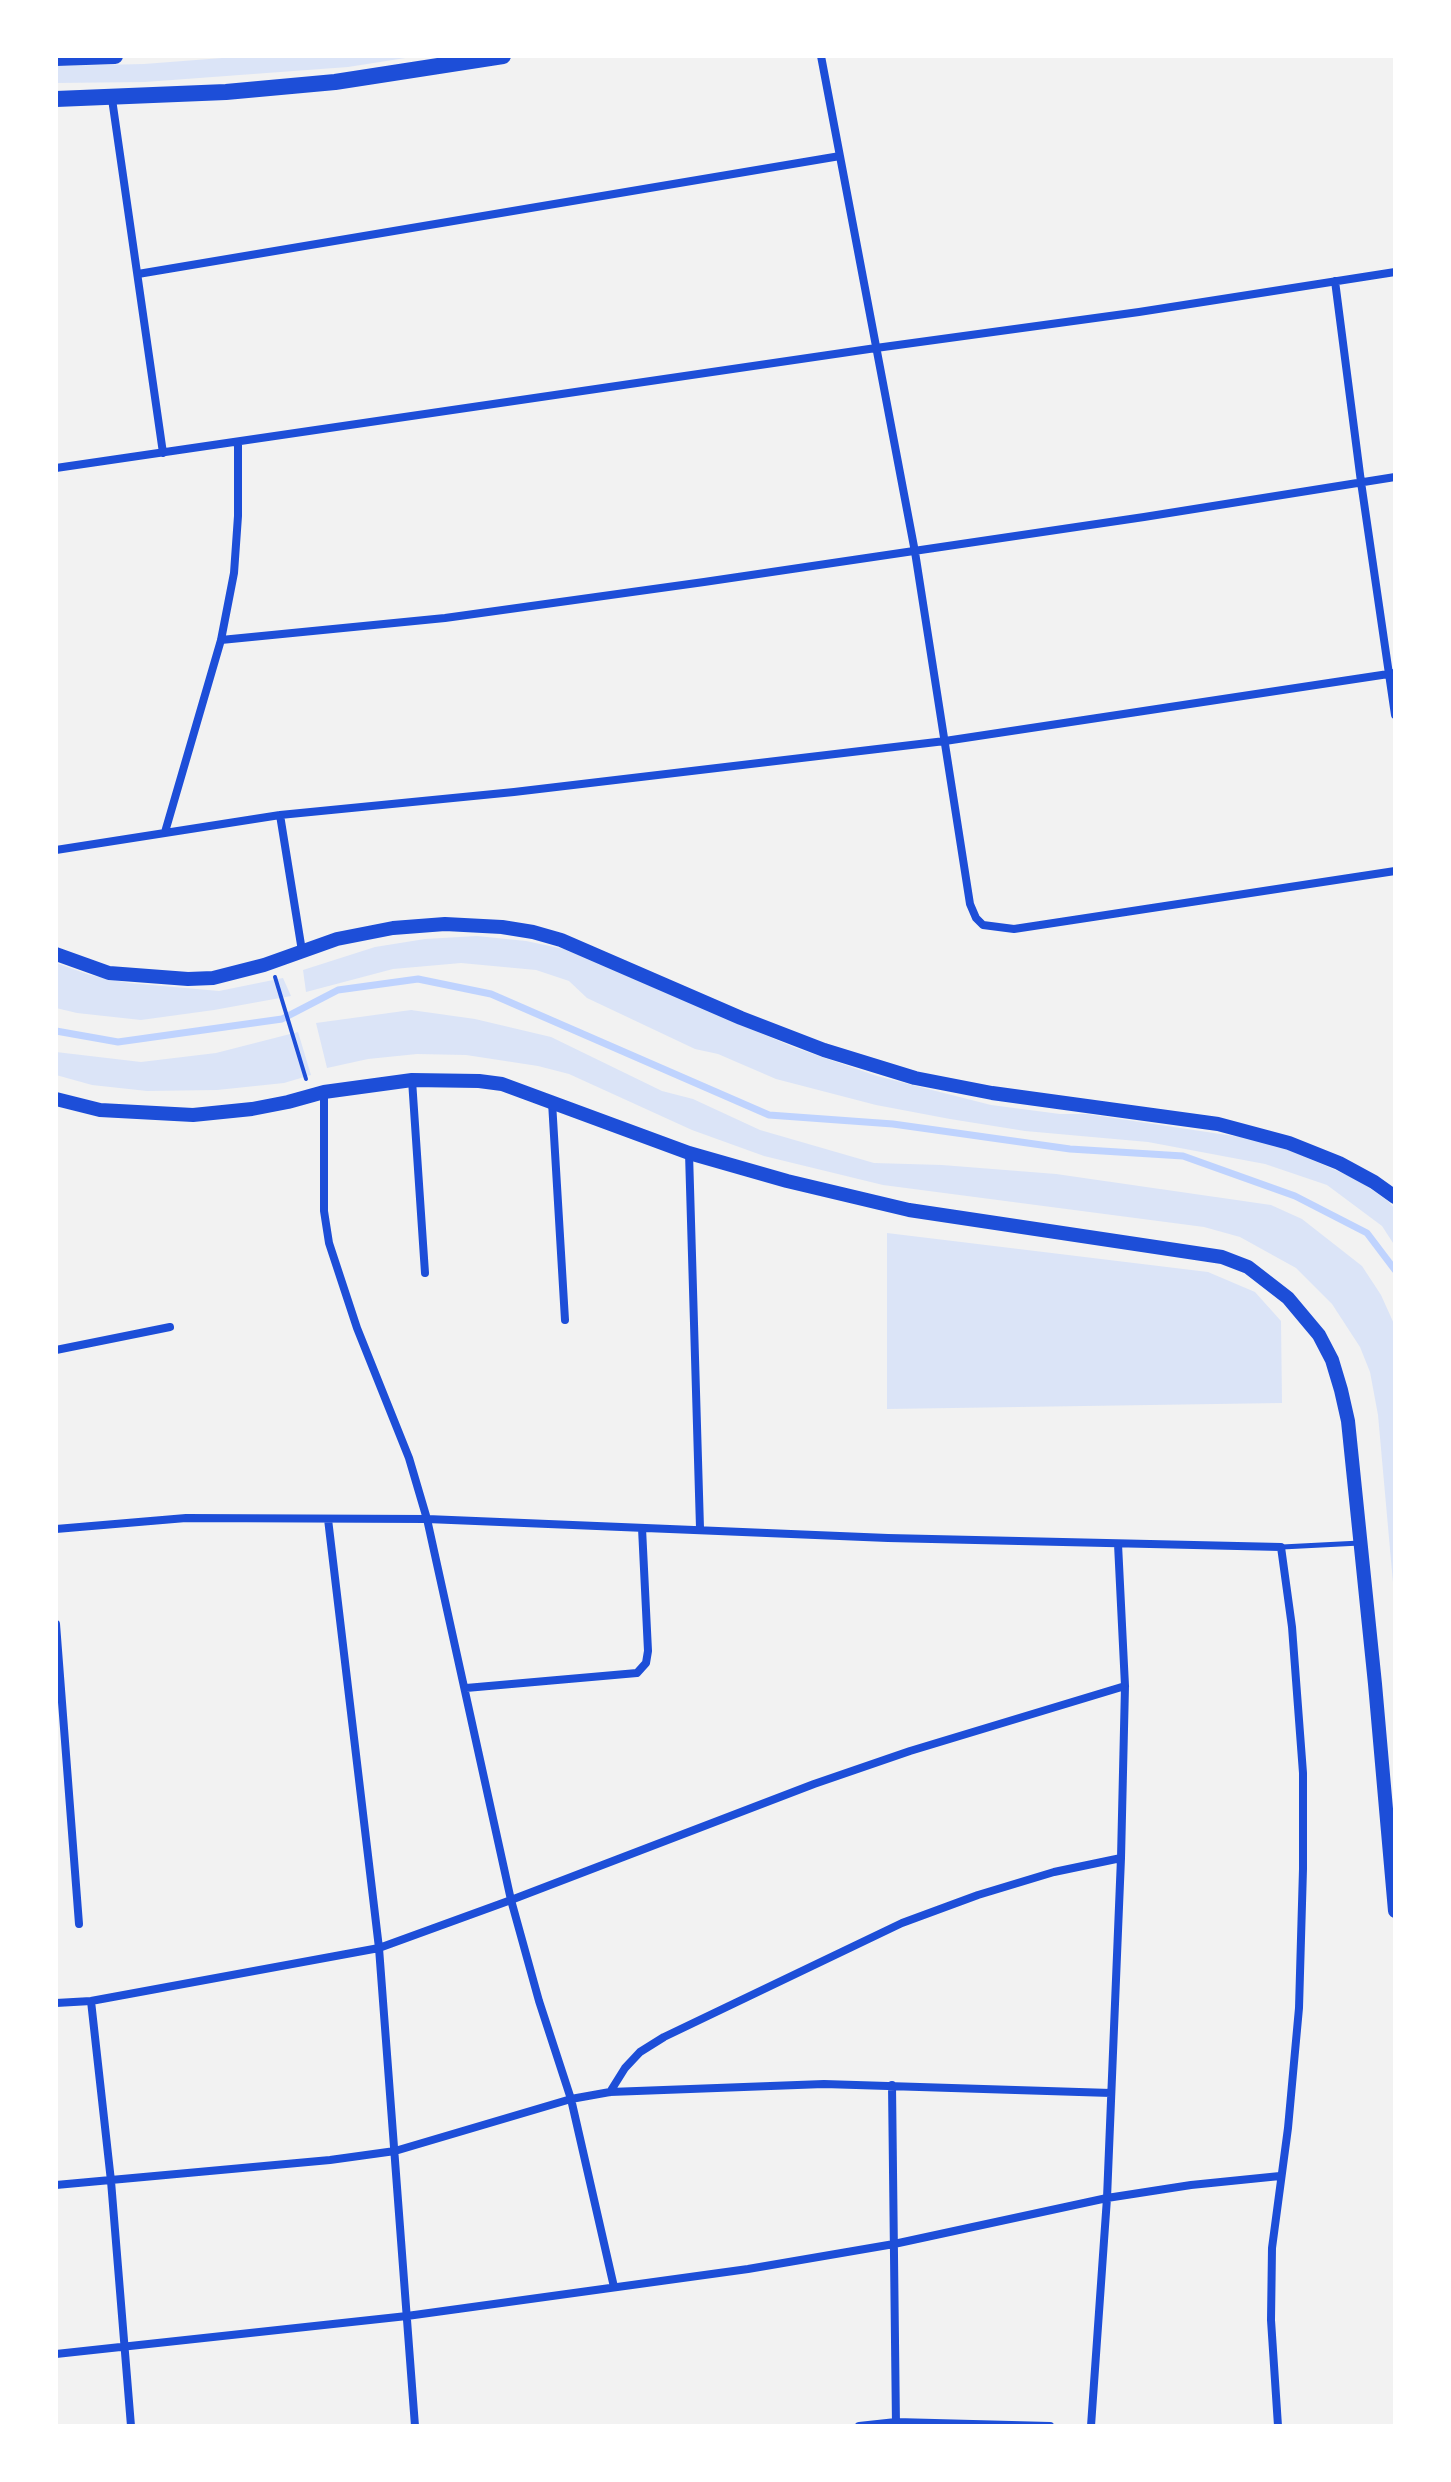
<!DOCTYPE html>
<html>
<head>
<meta charset="utf-8">
<style>
  body { margin:0 }
  #map { position:relative; width:1451px; height:2482px; overflow:hidden; background:#f2f2f2; font-family:Merriweather,serif }
  canvas { display:block }
  .frame { position:absolute; inset:0; border:58px solid #fff; pointer-events:none }
</style>
</head>
<body>
<div id="map">
<canvas width="1451" height="2482"></canvas>
<div class="frame"></div>
</div>
<script>
const g = document.querySelector('canvas').getContext('2d');
g.lineJoin = 'round';
function fill(path, color) { g.fillStyle = color; g.fill(path, 'evenodd'); }
const toPath = rows => new Path2D(rows.map(r => 'M' + r).join(''));
function trace(path, color, width, dash) { g.strokeStyle = color; g.lineWidth = width; g.lineCap = dash ? 'butt' : 'round'; g.setLineDash(dash || []); g.stroke(path); }
const green = toPath([
  [248,56,418,56,348,67,145,82,56,83,56,66,144,64],
  [477,936,526,941,564,949,793,1047,877,1076,991,1105,1060,1114,1087,1114,1247,1138,1287,1149,1358,1180,1388,1201,1395,1209,1395,1246,1382,1226,1327,1185,1265,1164,1148,1142,1025,1131,950,1119,876,1105,776,1079,718,1054,695,1049,587,998,569,981,536,970,461,963,393,969,306,992,303,970,375,947,425,939],
  [56,963,90,975,129,983,219,991,283,978,291,996,214,1010,141,1020,77,1013,56,1008],
  [411,1010,475,1019,551,1037,662,1091,693,1099,760,1130,874,1163,942,1165,1056,1174,1271,1205,1302,1219,1362,1266,1381,1295,1395,1326,1395,1605,1378,1415,1370,1372,1360,1347,1332,1304,1296,1268,1240,1237,1204,1227,883,1185,764,1156,692,1130,569,1074,538,1066,466,1055,417,1054,368,1059,327,1068,316,1023],
  [298,1032,311,1075,284,1083,217,1090,147,1091,92,1085,56,1075,56,1052,141,1062,216,1053],
  [887,1233,1208,1272,1255,1292,1281,1321,1282,1403,887,1409]
]);
const stream = toPath([
  [56,1031,118,1042,282,1019,338,990,418,979,491,994,769,1115,893,1124,1070,1149,1183,1156,1295,1196,1367,1233,1395,1270]
]);
const path = toPath([
  [275,977,306,1079]
]);
const service = toPath([
  [1282,1547,1360,1543]
]);
const minor = toPath([
  [821,56,915,552,970,904,976,918,983,925,1014,929,1395,871],
  [112,99,163,453],
  [138,274,840,156],
  [1335,281,1361,482,1395,715],
  [56,468,876,348,1139,312,1395,272],
  [221,640,445,618,704,582,1144,517,1395,477],
  [280,815,302,951],
  [165,832,221,640,234,573,238,516,238,442],
  [56,850,280,815,514,792,945,741,1395,673],
  [412,1080,425,1273],
  [324,1092,324,1211,329,1243,357,1328,409,1458,427,1519,511,1900,539,2001,571,2099,614,2287],
  [552,1102,565,1320],
  [689,1153,700,1528],
  [56,1350,170,1327],
  [328,1519,379,1948,415,2426],
  [56,1529,186,1518,427,1519,888,1538,1281,1547,1292,1627,1303,1773,1303,1869,1299,2008,1288,2128,1272,2248,1271,2320,1278,2426],
  [56,1624,79,1924],
  [466,1688,637,1673,646,1663,648,1651,642,1528],
  [91,2001,111,2181,131,2426],
  [56,2003,91,2001,379,1948,511,1900,814,1784,910,1751,1125,1686],
  [892,2085,896,2426],
  [610,2092,625,2068,640,2052,664,2037,902,1923,978,1895,1054,1872,1121,1858],
  [56,2185,330,2160,395,2151,571,2099,610,2092,824,2084,1111,2093],
  [56,2354,407,2316,748,2269,894,2244,1107,2198,1191,2185,1280,2176],
  [859,2426,896,2422,1050,2426],
  [1091,2426,1107,2198,1121,1858,1125,1686,1118,1544]
]);
const tertiary = toPath([
  [56,954,109,973,188,979,213,978,264,965,337,939,393,928,445,924,502,927,533,932,561,940,741,1018,824,1050,915,1078,992,1093,1218,1124,1289,1143,1339,1163,1374,1182,1395,1197],
  [56,1099,100,1110,193,1115,252,1109,288,1102,324,1092,412,1080,479,1081,502,1084,689,1153,787,1181,909,1210,1222,1257,1248,1267,1288,1298,1319,1335,1332,1360,1341,1390,1348,1421,1375,1684,1395,1911]
]);
const primary = toPath([
  [56,58,115,56],
  [56,99,226,92,335,82,503,56]
]);
fill(green, '#dbe4f7');
trace(stream, '#bfd3fe', 7);
trace(path, '#1d4ed8', 4);
trace(service, '#1d4ed8', 5);
trace(minor, '#1d4ed8', 8);
trace(tertiary, '#1d4ed8', 14);
trace(primary, '#1d4ed8', 16);
</script>
</body>
</html>
